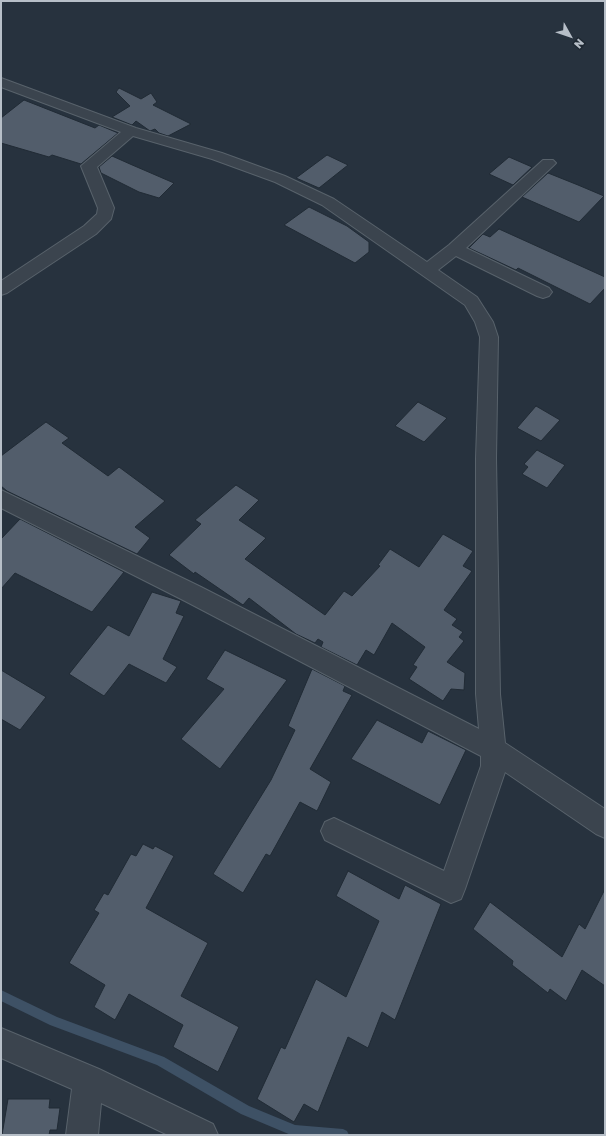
<!DOCTYPE html>
<html>
<head>
<meta charset="utf-8">
<style>
  body { margin:0 }
  #map { position:relative; width:606px; height:1136px; overflow:hidden; background:#27323e; font-family:"Golos Text",sans-serif }
  canvas { display:block }
  .frame { position:absolute; inset:0; border:2px solid #b7bfc8; pointer-events:none }
  .north { position:absolute; left:550px; top:16px; width:40px; height:40px; -webkit-text-stroke:3px #1f2933; paint-order:stroke; rotate:130deg; font-size:11px; font-weight:700; line-height:16px; text-align:center; color:#b7bfc8 }
  .north::after { content:''; display:block; margin:auto; width:14px; height:18px; background:#b7bfc8; clip-path:polygon(50% 0,100% 100%,50% 72%,0 100%) }
</style>
</head>
<body>
<div id="map">
<canvas width="606" height="1136"></canvas>
<div class="frame"></div>
<div class="north">N</div>
</div>
<script>
const g = document.querySelector('canvas').getContext('2d');
g.lineJoin = 'round';
const toPath = rows => new Path2D(rows.map(r => 'M' + r).join(''));
function fill(path, color) { g.fillStyle = color; g.fill(path, 'evenodd'); }
function trace(path, color, width, dash) { g.strokeStyle = color; g.lineWidth = width; g.lineCap = dash ? 'butt' : 'round'; g.setLineDash(dash || []); g.stroke(path); }
const stream = toPath([
  [1,990,57,1017,164,1057,249,1106,295,1125,343,1129,347,1131,349,1135,291,1135,241,1114,157,1065,50,1025,1,1001,1,990]
]);
const building = toPath([
  [119,88,141,99,151,93,157,102,153,105,191,124,168,136,159,133,155,129,150,131,136,121,132,125,112,117,130,106,116,92,119,88],
  [24,100,95,128,99,125,118,133,81,164,52,155,49,157,1,143,1,118,24,100],
  [327,155,348,165,319,188,296,178,327,155],
  [112,156,130,164,174,183,159,198,139,192,101,173,99,167,112,156],
  [509,157,532,167,513,185,489,174,509,157],
  [548,173,578,185,604,196,579,222,522,197,548,173],
  [309,207,347,226,369,242,369,252,355,263,284,225,309,207],
  [499,229,605,277,605,288,590,304,518,268,516,270,469,248,483,234,490,237,499,229],
  [418,402,447,418,424,442,395,426,418,402],
  [536,406,560,420,541,441,517,428,536,406],
  [46,422,69,438,62,443,108,476,119,467,165,501,135,527,150,538,137,554,7,491,1,486,1,456,46,422],
  [537,450,565,465,547,488,522,474,528,467,524,464,537,450],
  [236,485,259,500,239,520,266,538,245,559,325,615,344,591,352,596,380,566,378,565,390,549,419,567,443,534,473,551,463,566,472,571,444,610,457,619,452,625,463,632,459,637,464,641,447,662,465,673,464,690,451,689,443,701,409,679,417,667,413,665,425,647,392,623,374,655,366,650,357,665,321,647,323,642,318,639,315,643,296,634,249,598,243,605,195,572,194,574,169,555,201,524,195,520,236,485],
  [20,519,124,572,92,612,15,573,1,589,1,539,20,519],
  [152,592,181,601,176,613,184,616,163,659,177,667,166,683,129,664,104,696,69,674,108,625,129,636,152,592],
  [225,650,287,680,220,769,181,739,224,689,206,679,225,650],
  [312,669,345,686,343,691,352,695,310,769,331,782,317,811,300,802,270,856,266,854,243,893,213,874,271,780,295,730,288,726,312,669],
  [1,670,46,697,20,730,1,719,1,670],
  [377,720,422,743,428,731,466,750,440,805,351,759,377,720],
  [143,844,153,849,155,846,174,856,146,908,208,943,181,996,239,1027,218,1072,173,1047,183,1025,129,994,115,1020,94,1007,105,985,69,963,99,913,94,910,104,893,108,895,131,854,136,856,143,844],
  [348,871,399,899,405,885,441,904,395,1020,382,1012,368,1048,348,1037,318,1112,304,1104,294,1122,257,1099,281,1047,285,1049,316,979,346,997,379,921,336,896,348,871],
  [605,889,605,986,582,970,566,1001,550,989,548,993,512,965,513,961,473,929,490,902,562,957,579,924,585,929,605,889],
  [8,1099,50,1099,49,1108,60,1108,57,1130,50,1130,49,1135,2,1135,8,1099]
]);
const minor = toPath([
  [1,78,136,128,222,153,285,176,334,199,427,262,449,245,543,160,553,160,556,163,553,166,466,248,549,288,552,292,549,296,543,298,537,296,456,256,438,270,477,297,493,322,498,337,496,458,500,694,505,743,605,809,605,838,596,834,505,772,465,889,461,899,451,903,325,840,321,831,325,822,334,818,444,871,481,766,481,756,185,601,1,508,1,490,201,587,479,729,476,694,476,458,480,337,475,322,465,305,322,205,275,182,212,159,133,136,97,167,114,208,111,219,96,234,7,293,1,295,1,281,84,226,97,214,98,208,81,166,121,132,1,87,1,78],
  [1,1028,99,1069,213,1124,218,1135,168,1135,101,1103,98,1135,66,1135,72,1089,1,1058,1,1028]
]);
fill(stream, '#3e5165');
fill(building, '#525d6b');
trace(building, '#212b35', 1);
trace(minor, '#58626b', 2);
fill(minor, '#3b444e');
</script>
</body>
</html>
